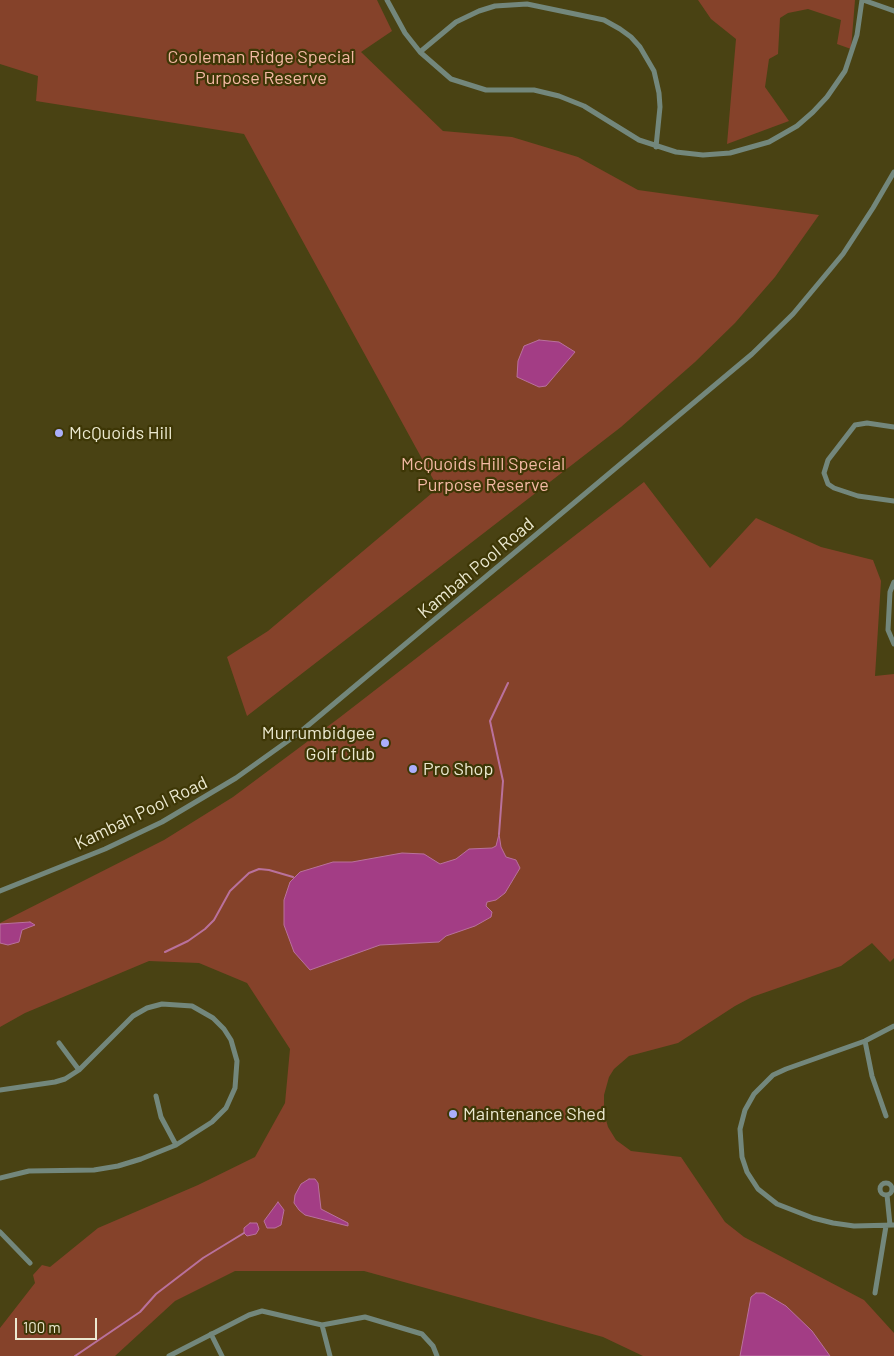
<!DOCTYPE html>
<html>
<head>
<meta charset="utf-8">
<style>
  body { margin:0 }
  #map { position:relative; width:894px; height:1356px; overflow:hidden; background:#494213; font-family:Barlow,sans-serif }
  canvas { display:block }
  .scale { position:absolute; left:15px; top:1318px; width:82px; height:22px; box-sizing:border-box; border:2px solid #ece9d0; border-top:0; padding-left:6px; font-size:15px; line-height:18px; white-space:nowrap; color:#ece9d0; -webkit-text-stroke:4px #3e3706; paint-order:stroke }
</style>
</head>
<body>
<div id="map">
<canvas width="894" height="1356"></canvas>
<div class="scale">100 m</div>
</div>
<script>
const g = document.querySelector('canvas').getContext('2d');
g.lineJoin = 'round';
function fill(path, color) { g.fillStyle = color; g.fill(path, 'evenodd'); }
const toPath = rows => new Path2D(rows.map(r => 'M' + r).join(''));
function trace(path, color, width, dash) { g.strokeStyle = color; g.lineWidth = width; g.lineCap = dash ? 'butt' : 'round'; g.setLineDash(dash || []); g.stroke(path); }
function label(font, color, halo, rows, align = 'center') {
  g.font = font + ' Barlow,sans-serif'; g.lineWidth = 4.5; g.setLineDash([]); g.textBaseline = 'middle'; g.strokeStyle = halo; g.fillStyle = color; for (const [text, x, y, turn = 0] of rows) {
    g.save(); g.translate(x, y); g.rotate((+turn || 0) * Math.PI / 180); g.textAlign = isNaN(turn) ? turn : align; if (halo) g.strokeText(text, 0, 0); g.fillText(text, 0, 0); g.restore();
  }
}
const green = toPath([
  [0,0,377,0,392,31,361,52,443,131,512,137,578,157,638,190,819,215,775,277,735,323,695,362,621,427,247,716,227,657,268,631,438,488,244,134,36,101,38,76,0,64],
  [698,0,855,0,851,49,837,44,841,20,808,9,788,13,780,18,778,54,769,59,765,87,789,121,727,144,736,39,711,19],
  [644,482,710,568,756,518,821,547,873,560,881,581,875,676,894,674,894,958,890,962,872,943,841,966,752,997,735,1006,678,1043,629,1056,614,1069,609,1077,604,1095,604,1113,608,1127,616,1140,631,1151,681,1157,725,1222,744,1237,864,1300,894,1333,894,1356,643,1356,603,1337,364,1271,235,1271,175,1301,115,1356,0,1356,0,1328,35,1283,33,1275,42,1265,50,1267,98,1228,198,1185,255,1157,285,1103,290,1049,247,983,199,963,149,961,25,1013,0,1027,0,923,164,840,233,797,339,718]
]);
const water = toPath([
  [539,340,559,342,575,352,546,386,539,387,517,377,518,361,524,346,539,340],
  [499,834,501,847,506,857,516,860,520,868,505,893,496,900,487,902,486,906,492,912,491,917,475,926,446,936,439,942,380,945,310,970,294,952,284,925,284,900,290,882,300,872,333,862,352,862,402,853,424,854,440,864,456,859,469,849,492,848,496,846,499,834],
  [30,922,35,925,22,930,19,942,8,945,0,943,0,924,30,922],
  [309,1179,315,1179,318,1183,321,1209,348,1223,348,1226,305,1215,299,1210,294,1203,295,1195,301,1184,309,1179],
  [278,1202,284,1210,281,1225,275,1228,267,1228,264,1221,278,1202],
  [250,1223,257,1223,259,1229,256,1234,247,1236,244,1233,244,1228,250,1223],
  [756,1293,764,1293,786,1306,812,1331,830,1356,740,1356,751,1297,756,1293]
]);
const stream = toPath([
  [499,834,503,781,490,721,508,683],
  [165,952,188,941,205,929,214,920,230,891,249,873,259,869,269,870,293,877],
  [75,1356,140,1312,156,1294,203,1258,244,1233]
]);
const minor = toPath([
  [387,0,405,33,420,52,451,79,486,90,534,90,559,96,584,106,639,140,676,152,703,155,730,153,769,142,797,126,813,112,827,97,845,71,857,35,862,0],
  [863,0,894,11],
  [420,52,456,22,479,11,495,6,527,4,604,20,620,29,631,37,640,47,654,71,659,93,660,107,656,147],
  [894,427,867,423,855,425,828,460,824,473,828,484,834,488,858,496,894,501],
  [894,582,890,592,888,630,894,644],
  [0,891,105,849,162,822,236,778,299,733,752,354,793,314,843,254,873,208,894,172],
  [894,1026,865,1041,786,1069,773,1075,754,1094,745,1110,740,1129,742,1157,747,1172,758,1189,777,1204,813,1218,833,1223,854,1226,894,1225],
  [865,1041,872,1076,886,1116],
  [59,1043,79,1070],
  [0,1090,55,1082,65,1079,79,1070,133,1016,147,1008,162,1004,192,1006,213,1018,224,1029,231,1040,237,1061,235,1088,226,1108,212,1122,176,1145,141,1159,118,1166,94,1170,29,1171,0,1178],
  [156,1096,161,1117,176,1145],
  '880 1189a6 6 0 1 1 12 0a6 6 0 1 1-12 0Z',
  [887,1195,890,1225],
  [0,1232,30,1263],
  [875,1293,886,1226],
  [322,1325,330,1356],
  [211,1334,222,1356],
  [169,1356,249,1315,262,1311,322,1325,365,1317,422,1334,433,1346,437,1356]
]);
const markers = [
  [59,433,5,"#abaffb"],
  [385,743,5,"#abaffb"],
  [413,769,5,"#abaffb"],
  [453,1114,5,"#abaffb"]
];
const parkNames = [
  ["Cooleman Ridge Special",261,57],
  ["Purpose Reserve",261,78],
  ["McQuoids Hill Special",483,464],
  ["Purpose Reserve",483,485]
];
const poiNames = [
  ["McQuoids Hill",69,433],
  ["Murrumbidgee",375,733,"right"],
  ["Golf Club",375,754,"right"],
  ["Pro Shop",423,769],
  ["Maintenance Shed",463,1114]
];
const streetNames = [
  ["Kambah Pool Road",476,568,-40],
  ["Kambah Pool Road",141,813,-26]
];
fill(green, '#85422a');
fill(water, '#a33d85');
trace(water, '#b9719c', 1);
trace(stream, '#b9719c', 2);
trace(minor, '#73877c', 5);
for (const [x, y, r, color] of markers) { const dot = new Path2D(); dot.arc(x, y, r, 0, 2 * Math.PI); g.fillStyle = color; g.fill(dot); trace(dot, '#3e3706', 2); }
label('18px', '#f4b9a4', '#3e3706', parkNames);
label('18px', '#ece9d0', '#3e3706', poiNames, 'left');
label('18px', '#ece9d0', '#3e3706', streetNames);
</script>
</body>
</html>
